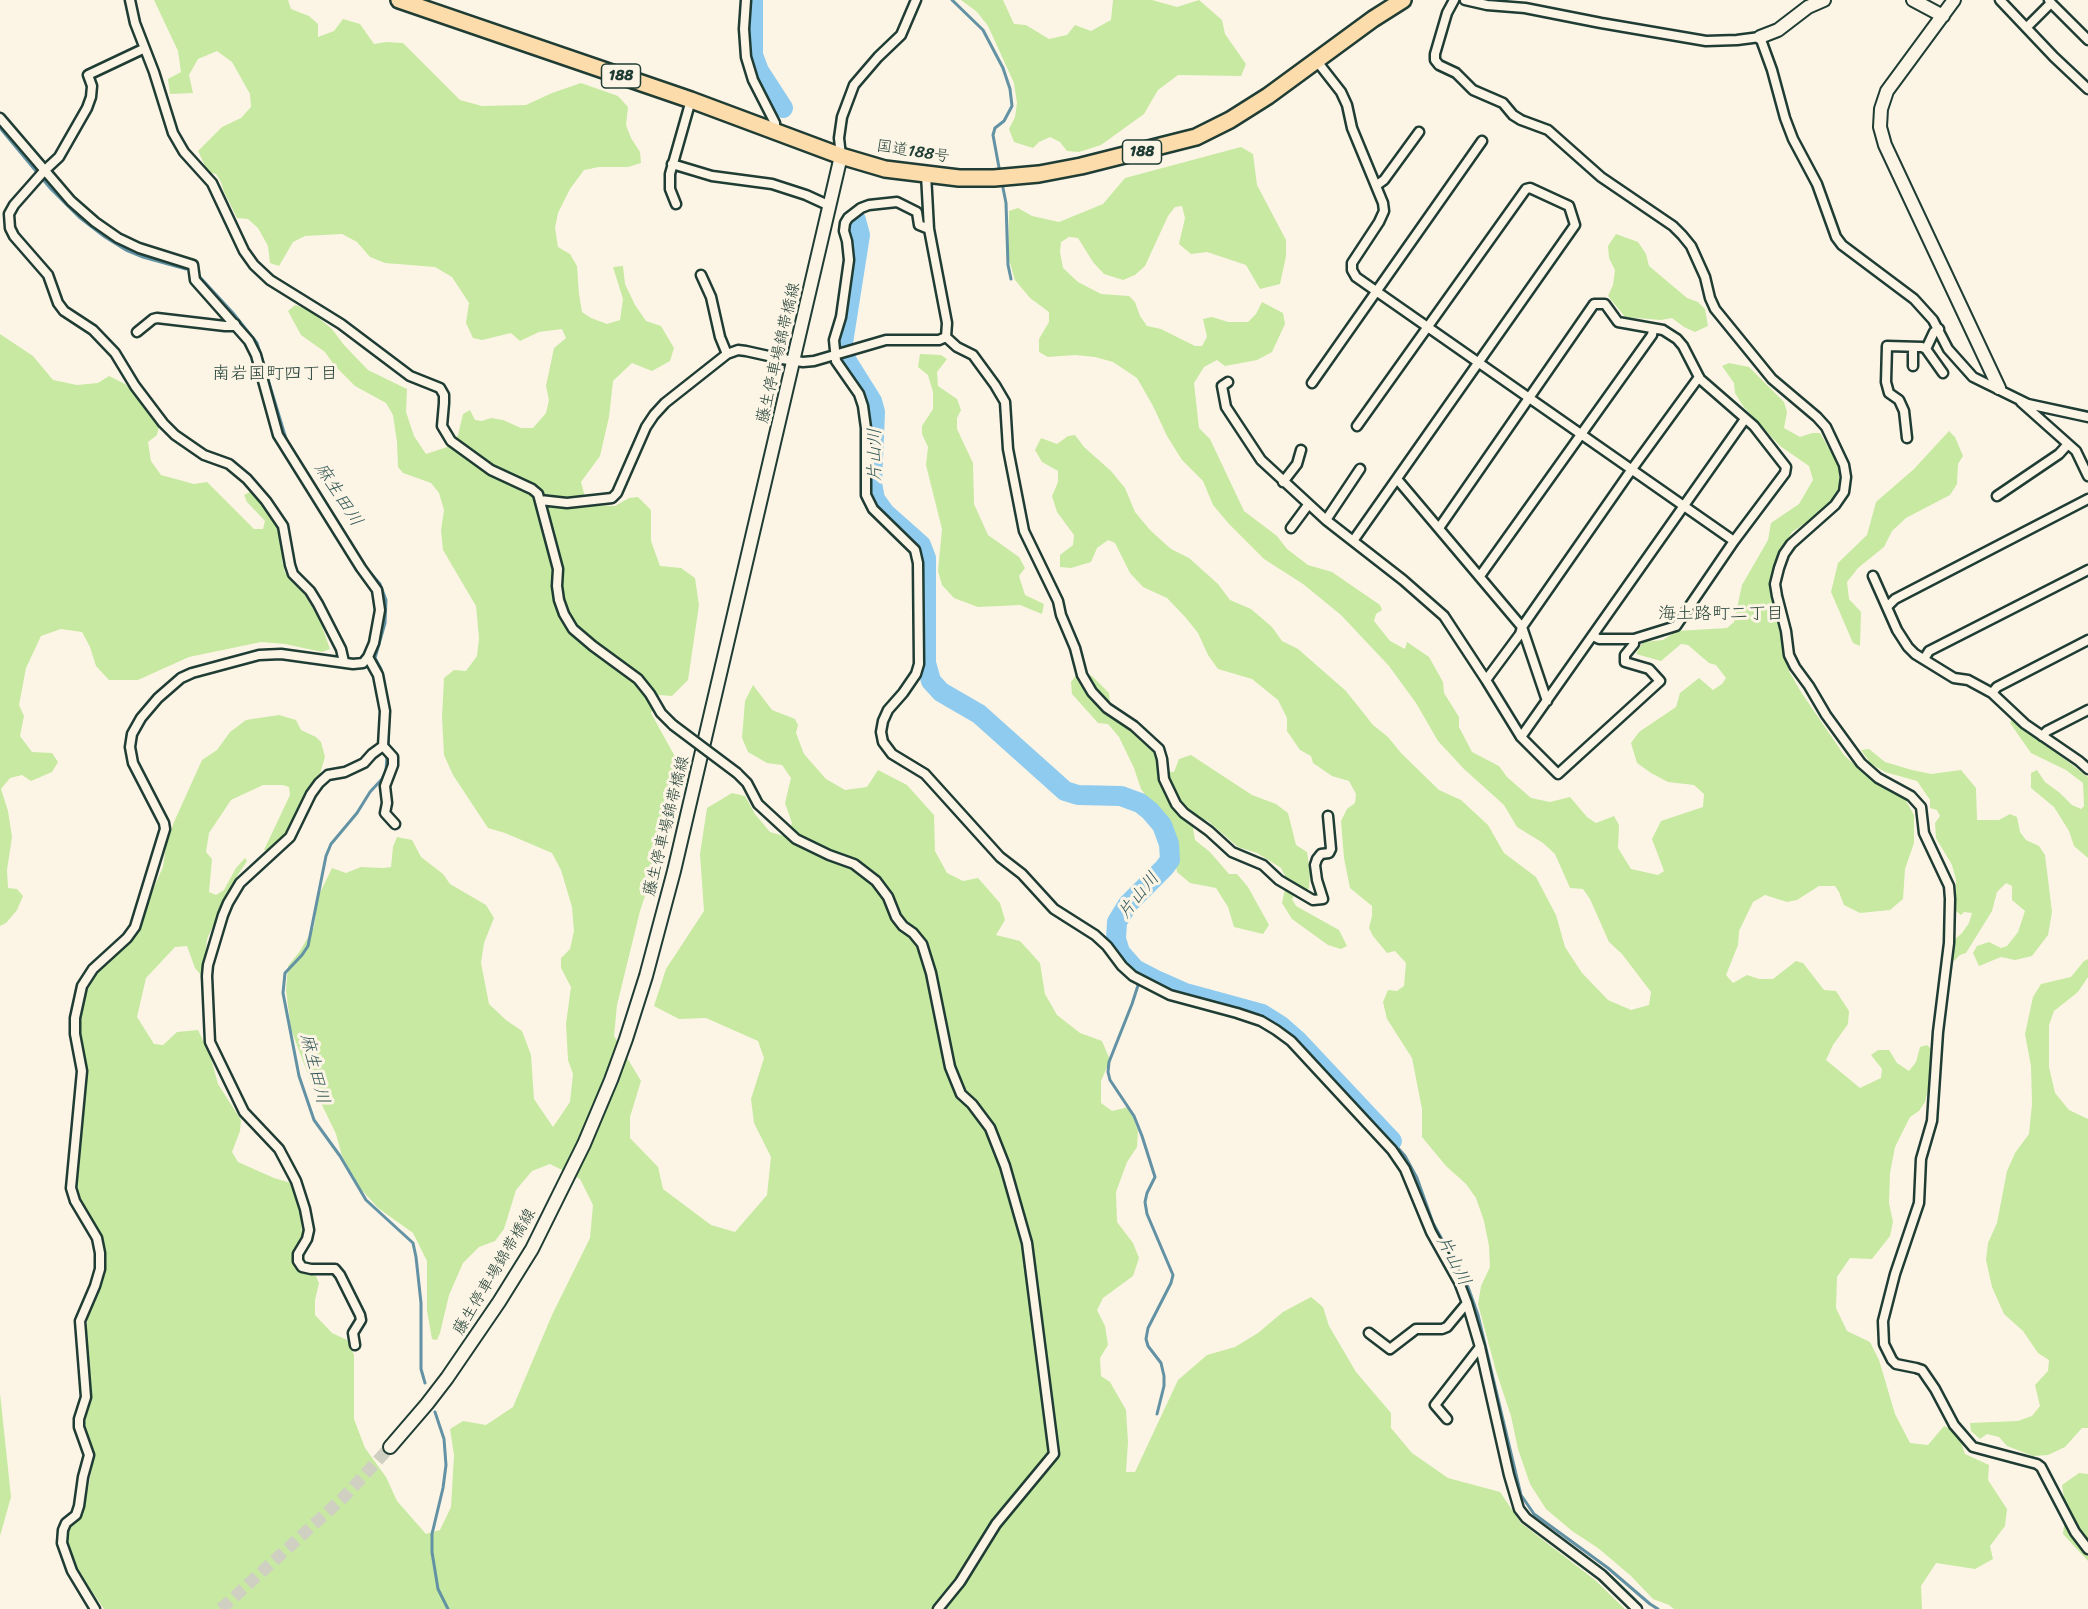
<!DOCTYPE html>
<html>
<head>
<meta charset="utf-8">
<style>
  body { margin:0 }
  canvas { display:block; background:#fcf5e5 }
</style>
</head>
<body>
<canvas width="2088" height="1609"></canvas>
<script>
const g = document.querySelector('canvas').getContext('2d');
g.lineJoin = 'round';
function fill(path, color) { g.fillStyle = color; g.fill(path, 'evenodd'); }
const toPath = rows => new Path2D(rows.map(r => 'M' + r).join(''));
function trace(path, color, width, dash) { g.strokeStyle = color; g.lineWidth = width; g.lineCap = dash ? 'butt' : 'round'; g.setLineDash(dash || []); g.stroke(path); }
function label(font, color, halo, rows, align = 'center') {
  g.font = font + ' Sriracha,"Klee One",sans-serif'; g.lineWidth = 6; g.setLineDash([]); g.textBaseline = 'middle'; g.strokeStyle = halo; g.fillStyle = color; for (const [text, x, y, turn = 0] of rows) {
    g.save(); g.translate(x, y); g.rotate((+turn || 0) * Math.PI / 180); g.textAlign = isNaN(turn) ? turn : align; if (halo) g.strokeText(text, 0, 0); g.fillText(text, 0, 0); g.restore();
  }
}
const green = toPath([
  [154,0,288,0,291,9,309,16,318,24,318,37,334,31,343,19,360,24,374,44,386,42,403,43,460,100,482,106,526,105,552,93,581,83,618,96,628,107,626,125,631,138,640,152,641,163,628,167,599,167,584,170,570,189,558,213,555,228,558,247,570,254,577,266,579,294,582,312,591,318,607,324,620,320,623,299,613,267,623,266,625,284,635,305,646,321,661,326,674,348,670,361,652,371,632,363,613,381,609,417,600,456,581,482,587,505,615,506,629,498,638,497,651,510,651,541,660,566,681,568,695,578,699,605,688,680,672,696,659,695,651,713,678,762,667,830,640,911,617,1005,614,1036,641,1081,630,1117,630,1138,658,1167,663,1189,711,1225,735,1232,767,1195,771,1157,754,1123,751,1099,764,1058,758,1041,706,1018,679,1019,654,1006,666,969,704,911,700,854,707,808,732,793,745,796,755,814,770,832,787,837,792,823,785,803,791,778,782,765,767,763,748,752,742,738,745,701,753,685,772,710,795,719,798,725,796,733,804,754,826,779,845,790,867,787,878,770,907,785,934,815,935,851,947,873,963,881,978,878,1000,903,1005,920,996,935,1020,941,1040,963,1045,994,1057,1015,1080,1033,1102,1041,1110,1060,1101,1081,1101,1103,1112,1111,1129,1107,1138,1131,1137,1147,1127,1162,1116,1192,1117,1222,1133,1243,1139,1258,1133,1276,1103,1298,1097,1310,1105,1326,1108,1345,1100,1358,1101,1376,1110,1382,1126,1410,1128,1442,1126,1472,1135,1472,1178,1380,1207,1355,1235,1347,1258,1333,1283,1312,1311,1297,1323,1307,1329,1326,1356,1372,1391,1413,1391,1428,1412,1453,1448,1478,1500,1492,1521,1523,1595,1580,1625,1609,104,1609,76,1568,66,1539,68,1527,79,1516,85,1505,92,1468,91,1446,85,1424,91,1393,86,1335,88,1313,96,1290,98,1242,89,1216,76,1201,76,1192,85,1081,85,1057,79,1022,87,987,99,970,129,943,141,928,151,894,163,867,166,845,174,822,202,760,217,750,230,732,246,720,279,715,296,720,301,730,316,737,321,742,325,757,319,777,304,797,288,831,269,850,264,850,290,795,289,787,283,785,263,785,231,800,209,833,206,852,212,859,209,892,216,895,224,890,236,868,245,858,247,861,235,879,207,939,204,968,201,975,195,968,187,946,175,947,146,978,137,1017,154,1044,163,1045,177,1032,198,1030,210,1055,218,1084,241,1120,240,1131,232,1152,238,1162,274,1178,291,1183,301,1218,302,1235,294,1261,298,1271,316,1276,319,1283,315,1300,315,1315,332,1333,347,1340,354,1355,354,1419,365,1448,386,1477,397,1501,426,1534,440,1530,451,1507,454,1455,450,1429,463,1421,486,1425,513,1407,552,1315,590,1238,593,1205,580,1179,550,1164,532,1171,516,1190,504,1229,495,1241,479,1247,463,1263,449,1295,440,1333,437,1340,432,1339,427,1311,427,1261,413,1233,378,1208,359,1187,342,1156,336,1134,310,1080,291,1029,286,990,288,966,300,951,314,927,318,897,332,868,346,873,361,867,383,868,391,867,393,847,397,837,412,840,421,857,443,874,450,884,486,905,494,918,484,943,481,963,489,1004,506,1020,522,1031,531,1055,534,1099,553,1127,570,1102,573,1074,568,1060,566,1024,571,987,561,968,561,958,570,949,574,931,572,907,561,870,552,853,505,833,488,828,453,775,444,755,442,717,444,678,454,670,466,671,477,656,479,638,476,606,443,550,441,530,444,510,439,493,431,483,403,473,398,467,397,442,393,415,386,403,355,386,334,365,325,352,301,335,288,311,295,305,309,310,332,329,344,345,368,370,407,389,406,412,414,436,426,454,450,446,458,435,463,414,470,410,475,420,482,421,491,418,503,420,521,428,533,428,546,413,549,400,546,386,554,348,566,338,562,329,539,332,520,341,511,333,482,340,473,338,466,323,469,303,452,277,435,267,385,263,370,257,357,242,342,234,305,236,293,242,279,266,270,263,268,246,258,228,248,219,237,218,224,192,221,182,216,174,208,172,198,151,222,127,241,118,251,107,250,94,232,62,217,51,198,59,189,75,193,93,170,94,168,79,181,72,178,51],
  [961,0,1003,0,1014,24,1026,25,1049,39,1067,35,1075,25,1091,31,1111,20,1113,0,1152,0,1177,7,1199,0,1222,20,1225,34,1246,64,1241,76,1178,75,1158,90,1144,114,1101,145,1079,152,1067,151,1060,142,1050,137,1039,142,1033,148,1014,142,1009,129,1015,117,1017,103,1014,83,988,26,977,12],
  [1241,147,1253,154,1257,185,1286,240,1286,256,1280,284,1260,289,1246,265,1207,252,1191,254,1179,244,1185,218,1182,206,1175,207,1168,216,1145,266,1135,275,1123,280,1104,274,1093,262,1078,238,1069,237,1061,242,1060,252,1063,268,1078,282,1101,294,1129,296,1135,302,1140,316,1147,326,1161,329,1195,346,1202,346,1207,337,1203,319,1212,317,1228,322,1248,322,1256,314,1262,302,1283,313,1285,324,1272,352,1257,360,1225,366,1217,360,1204,367,1194,383,1199,428,1210,439,1244,511,1277,536,1287,549,1308,565,1332,572,1380,605,1382,610,1376,614,1374,621,1390,641,1405,649,1407,642,1429,657,1443,682,1444,693,1459,717,1459,727,1472,752,1499,766,1507,777,1531,798,1550,802,1570,797,1587,817,1596,823,1614,816,1619,825,1618,848,1631,869,1658,875,1664,871,1652,839,1661,821,1703,807,1704,794,1694,785,1668,782,1651,773,1637,763,1631,743,1639,732,1676,707,1680,693,1699,678,1713,690,1722,684,1726,678,1716,665,1709,663,1688,645,1681,644,1661,661,1636,654,1643,642,1663,640,1677,631,1727,628,1734,622,1742,585,1768,540,1771,523,1799,504,1813,480,1809,466,1780,446,1743,406,1735,393,1734,383,1722,366,1729,363,1749,367,1784,402,1787,412,1784,428,1800,437,1812,433,1820,433,1839,466,1840,486,1833,501,1810,520,1792,532,1779,556,1773,577,1772,600,1785,650,1789,671,1801,692,1844,755,1866,776,1905,799,1914,815,1914,843,1905,869,1903,899,1890,910,1860,913,1844,905,1839,892,1835,886,1819,886,1797,900,1787,902,1765,895,1753,902,1739,931,1738,945,1726,975,1733,983,1747,975,1759,979,1773,979,1796,961,1803,963,1824,990,1836,991,1849,1011,1848,1024,1833,1045,1826,1060,1860,1088,1881,1078,1882,1069,1871,1055,1878,1050,1889,1050,1897,1063,1909,1071,1916,1062,1920,1047,1927,1045,1931,1049,1933,1070,1925,1102,1919,1111,1910,1117,1895,1147,1890,1173,1889,1203,1893,1222,1890,1236,1872,1259,1850,1258,1837,1277,1836,1308,1847,1331,1870,1342,1879,1360,1895,1414,1910,1443,1928,1445,1944,1426,1958,1433,1965,1454,1989,1465,1988,1480,2007,1509,2005,1526,1990,1546,1993,1559,1975,1569,1936,1563,1921,1586,1922,1609,1674,1609,1669,1605,1653,1599,1631,1576,1598,1548,1572,1531,1546,1509,1530,1484,1518,1449,1511,1416,1496,1371,1478,1304,1481,1286,1490,1267,1489,1246,1484,1221,1476,1198,1466,1184,1446,1166,1422,1137,1422,1109,1412,1058,1387,1019,1383,1002,1388,990,1397,991,1404,986,1406,963,1395,951,1387,953,1373,936,1369,928,1372,916,1372,906,1350,888,1344,858,1341,821,1347,809,1355,803,1356,794,1349,781,1332,776,1313,763,1311,756,1300,750,1287,731,1287,718,1278,700,1252,679,1218,669,1208,655,1198,633,1186,618,1167,598,1143,587,1130,573,1115,543,1108,540,1097,548,1091,562,1071,568,1060,567,1060,555,1073,545,1074,535,1057,512,1052,496,1058,482,1058,471,1042,462,1035,450,1041,438,1057,444,1068,436,1075,435,1084,447,1111,471,1125,488,1135,512,1150,530,1171,549,1189,558,1218,584,1230,600,1251,609,1272,627,1282,641,1298,649,1346,691,1373,725,1388,737,1401,753,1439,790,1461,800,1488,825,1504,853,1536,877,1556,915,1565,947,1582,973,1608,1000,1631,1010,1649,1005,1651,992,1622,954,1609,942,1590,899,1583,889,1570,888,1555,854,1543,843,1517,827,1504,805,1464,769,1438,741,1416,703,1389,666,1341,615,1303,584,1264,559,1229,524,1213,505,1203,481,1182,460,1167,436,1153,406,1137,378,1113,362,1095,357,1075,355,1048,357,1039,352,1039,339,1049,322,1049,312,1030,298,1015,280,1008,256,1009,211,1018,208,1032,216,1059,222,1103,204,1125,178],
  [1616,234,1638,242,1646,254,1649,266,1687,298,1698,302,1705,309,1708,326,1695,332,1684,327,1672,318,1661,320,1625,317,1608,296,1613,285,1615,270,1609,258,1608,246],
  [0,334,33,356,53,380,77,385,98,383,109,376,125,384,146,404,159,426,157,435,148,442,151,461,161,475,194,484,207,482,254,529,263,529,265,521,247,502,244,495,250,492,264,505,278,527,283,543,282,561,285,573,302,591,319,618,330,649,322,652,285,644,261,642,189,657,138,680,109,680,96,666,90,647,82,632,61,629,41,636,26,668,19,705,24,716,20,736,32,752,52,753,58,762,52,772,31,781,22,775,10,778,1,789,8,811,12,837,7,870,8,888,17,889,23,896,17,910,6,923,0,926],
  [920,354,941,355,947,359,937,372,938,386,957,399,961,410,957,418,957,429,973,463,974,504,988,535,1019,557,1025,568,1019,576,1025,595,1044,604,1042,614,1020,605,978,607,954,598,942,585,938,571,942,529,926,465,928,447,922,434,922,426,933,409,933,392,928,375,918,367],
  [1949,431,1955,437,1963,456,1958,464,1957,484,1950,495,1906,518,1892,531,1884,547,1858,568,1847,582,1849,599,1861,612,1860,646,1853,643,1831,592,1838,563,1867,535,1876,502,1914,469],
  [1077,674,1092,676,1109,693,1110,704,1121,722,1155,754,1158,771,1174,772,1179,759,1191,755,1252,795,1276,804,1288,813,1296,845,1307,852,1310,872,1309,888,1307,891,1298,889,1292,899,1296,906,1339,930,1347,946,1341,949,1328,945,1292,919,1282,903,1287,880,1281,868,1257,853,1238,847,1208,821,1200,818,1193,828,1195,840,1210,852,1229,874,1237,874,1248,887,1269,925,1263,934,1234,927,1228,907,1216,888,1190,883,1177,872,1170,829,1141,789,1134,768,1119,737,1108,724,1098,723,1072,694,1071,682],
  [2012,719,2088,777,2088,858,2074,846,2069,831,2054,807,2031,788,2031,773,2037,770,2045,782,2060,793,2072,805,2081,809,2084,806,2083,783,2066,770,2031,753,2010,723],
  [1869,749,1885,762,1912,770,1931,774,1961,770,1976,788,1977,820,1999,820,2010,814,2017,817,2020,832,2026,840,2039,846,2045,855,2052,912,2048,935,2032,956,2015,960,2001,957,1979,966,1973,953,1977,946,1989,942,2001,948,2007,946,2018,932,2025,911,2012,900,2012,886,2006,883,1997,892,1992,911,1966,953,1960,955,1954,961,1951,956,1954,940,1962,933,1969,923,1972,913,1964,912,1961,915,1956,911,1956,880,1952,865,1936,838,1935,823,1940,816,1937,810,1930,808,1930,800,1917,781,1885,772,1871,764,1861,750],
  [2088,959,2088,977,2078,992,2054,1011,2049,1025,2049,1067,2055,1093,2069,1110,2088,1119,2088,1428,2082,1428,2065,1447,2048,1455,2033,1456,2007,1446,1999,1437,1987,1434,1980,1439,1971,1431,1970,1423,2018,1421,2032,1416,2040,1406,2035,1385,2048,1371,2049,1360,2038,1353,2023,1331,2004,1314,1992,1287,1986,1260,1988,1243,1997,1223,2007,1171,2015,1153,2029,1134,2032,1104,2031,1066,2025,1034,2033,997,2041,984,2071,977,2084,961],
  [0,1393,11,1497,0,1536],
  [2079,1473,2088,1474,2088,1561,2063,1534,2066,1511,2062,1485]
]);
const stream = toPath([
  [952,0,983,30,1003,68,1010,89,1012,106,1004,121,995,128,993,135,1000,173],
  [0,128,51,189,79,217,105,237,126,250,143,257,186,269],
  [1002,183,1006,203,1008,265,1011,279],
  [198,275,233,313,257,343,287,442],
  [310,478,367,569,380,584,386,600,385,623,375,658,381,669,384,682],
  [388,746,389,712],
  [387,755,386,771,382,779,370,792,357,813,331,844,326,856,308,946,302,955,285,973,283,993,299,1076,314,1120,340,1156,366,1200,413,1243,416,1257,421,1303,421,1369,425,1383],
  [1142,973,1132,1004,1109,1062,1108,1072,1110,1080,1134,1116,1142,1136,1155,1177,1147,1193,1145,1202,1147,1214,1173,1275,1171,1283,1148,1328,1146,1339,1148,1346,1161,1363,1164,1376,1164,1386,1157,1414],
  [1392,1141,1405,1156,1417,1178,1433,1223,1468,1287,1478,1315,1521,1495,1534,1514,1608,1568,1650,1604,1658,1609],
  [435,1412,444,1439,446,1465,443,1488,432,1534,432,1552,438,1589,448,1609]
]);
const river = toPath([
  [753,0,753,55,759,71,783,108],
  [856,220,860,235,843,343,845,358,872,401,875,412,872,483,875,499,885,513,921,545,926,558,926,663,931,681,941,692,979,714,1065,791,1078,795,1121,796,1140,803,1150,811,1162,825,1169,844,1170,860,1164,868,1128,904,1117,922,1116,939,1120,952,1135,969,1158,981,1185,993,1262,1014,1281,1026,1298,1041,1392,1141]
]);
const secondaryTunnel = toPath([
  [221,1609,345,1496,390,1447]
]);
const street = toPath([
  [130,0,135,23,154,72,173,133,184,152,212,183,244,251,254,265,270,280,341,324,410,376,440,388,444,395,444,403,442,426,451,441,491,470,532,489,538,494,558,569,557,586,559,600,564,614,573,629,593,646,638,679,650,694,661,713,673,725],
  [746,0,744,29,746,57,753,80,775,123,775,131],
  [1454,0,1447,13,1435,54,1435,60,1439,65,1456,73,1473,90,1503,103,1513,115,1521,120,1548,130,1601,177,1673,226,1682,235,1691,246,1705,277,1710,298,1715,309,1772,379,1817,417,1826,427,1844,465,1846,477,1844,492,1835,505,1791,544,1784,554,1779,568,1775,584,1777,596,1786,631,1789,655,1795,667,1809,686,1826,715,1861,763,1878,778,1911,796,1921,807,1924,833,1949,886,1950,899,1949,943,1938,1032,1932,1121,1921,1159,1919,1203,1895,1274,1883,1321,1884,1344,1892,1360,1896,1364,1916,1368,1922,1370,1935,1389,1954,1425,1973,1447,2037,1464,2041,1467,2075,1532,2088,1549],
  [1465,0,1487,5,1525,8,1601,23,1706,41,1737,40,1760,37,1772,70,1785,118,1793,139,1817,184,1836,237,1842,245,1914,299,1933,320,1948,349,1973,377,2028,404,2088,417],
  [2000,0,2054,57,2088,89],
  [2051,3,2088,40],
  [2027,27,2051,3,2049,0],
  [143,49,88,75,92,86,91,97,87,108,59,157,44,171,14,205,9,214,10,228,14,236,48,275,58,303,64,311,93,330,115,353,135,386,163,423,175,435,204,455,229,464,247,479,266,501,283,526,290,565,293,574,310,591,318,604,341,649,344,662],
  [1316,60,1341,92,1347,105,1352,128,1383,203,1384,211,1379,222,1352,263,1352,270,1356,277,1734,541],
  [0,118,71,201,95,222,118,238,139,248,193,265,195,280,249,341,256,355,278,435,361,568,377,590,380,610,374,643,368,657,363,663,353,664,281,654,259,655,192,673,181,678,158,698,141,718,132,734,130,747,133,763,164,823,165,829,135,927,127,938,93,969,82,986,75,1018,75,1034,82,1071,71,1188,75,1201,97,1238,100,1253,100,1269,95,1286,80,1321,86,1397,79,1419,79,1427,89,1455,83,1477,79,1506,76,1515,66,1523,63,1530,62,1543,72,1571,95,1609],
  [841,156,839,138,842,117,854,85,878,57,901,35,916,0],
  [672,164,712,176,772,184,806,195,830,206],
  [926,174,929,229,947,323,946,337,957,347,973,355,995,385,1005,402,1008,449,1024,531,1058,601,1061,615,1075,648,1082,675,1092,692,1107,708,1134,726,1159,749,1162,759,1164,779,1176,804,1184,813,1209,831,1232,852,1263,865,1279,880,1313,900,1323,899,1317,880,1315,865,1317,859,1321,854,1329,853,1331,849,1328,816],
  [1377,185,1384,180,1419,132],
  [676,204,670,189,670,174,691,100],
  [929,229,919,225,917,212,897,202,869,205,861,208,848,218,845,223,844,231,847,241,849,260,841,317,834,340,836,361,859,394,863,406,866,428,866,495,873,509,915,550,918,563,919,664,916,674,903,693,888,710,883,721,881,732,883,742,892,754,925,774,1000,857,1022,874,1054,909,1095,935,1107,946,1122,966,1133,976,1170,995,1237,1013,1261,1021,1276,1030,1291,1041,1392,1150,1405,1169,1431,1232,1459,1282,1467,1303,1480,1347,1509,1475,1519,1509,1526,1518,1602,1575,1637,1609],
  [701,275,711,297,720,337,727,354],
  [137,332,153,319,157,318,225,326,233,326,235,324],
  [1926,349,1934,332,1939,329],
  [1913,366,1913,347],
  [1228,382,1222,386,1226,407,1261,460,1326,520,1403,580,1444,616,1486,680,1521,737,1558,774,1660,681,1649,669,1625,662,1625,655,1634,644,1634,639],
  [1312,383,1482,141],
  [2021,402,2076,451,2088,476],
  [1907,438,1904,411,1899,400,1889,393,1886,382,1887,346,1922,347,1926,349,1943,373],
  [1397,479,1522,627,1547,701],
  [1283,482,1297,464,1301,450],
  [1997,496,2059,454,2068,444],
  [540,500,567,503,612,498,617,493,646,427,654,415,665,403,727,354,738,350,746,351,782,359,803,362,814,361,886,340,939,340,946,337],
  [1326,520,1360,469],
  [1291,528,1308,505],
  [1439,528,1594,304,1605,304,1618,322,1663,330,1677,339,1683,346,1700,379,1754,426,1786,467,1785,473,1734,541,1676,626,1634,639,1599,639,1593,636],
  [1353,541,1575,225,1569,206,1530,188,1526,189,1357,426],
  [1480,576,1652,335,1653,329],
  [1873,576,1897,630,1908,647,1915,654,1954,678,1968,680,1992,693,2025,724,2079,761,2088,769],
  [1888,606,1895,599,2088,499],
  [1924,659,1929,651,2088,570],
  [1486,680,1520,634,1522,627,1632,469,1699,377],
  [1992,693,1997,687,2088,640],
  [2042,736,2047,731,2088,710],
  [1521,737,1745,419],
  [383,746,393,757,393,765,385,786,387,803,385,813,395,824],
  [737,773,747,783,758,804,796,839,829,855,854,864,876,881,888,897,896,917,903,926,913,933,922,944,931,973,950,1067,961,1094,972,1104,990,1128,1005,1166,1027,1243,1054,1454,996,1524,960,1582,938,1609],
  [1369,1333,1390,1349,1416,1329,1442,1329,1447,1327,1467,1303],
  [355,1345,353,1333,361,1320,360,1315,340,1275,335,1269,311,1269,302,1267,298,1261,298,1254,307,1239,309,1230,305,1209,296,1181,279,1149,244,1112,210,1042,207,976,208,965,223,915,228,903,240,883,290,837,311,794,319,783,328,775,345,772,364,763,372,754,383,746,385,711,378,675,368,657],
  [1447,1419,1435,1405,1480,1347]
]);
const secondary = toPath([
  [1913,0,1943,16],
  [1954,0,1887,91,1881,109,1880,127,1885,145,1999,388],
  [1760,37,1778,30,1808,7,1824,0],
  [390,1447,427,1404,447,1378,499,1302,532,1249,584,1144,611,1080,626,1039,646,976,674,871,841,156]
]);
const highway = toPath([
  [399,0,691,100,841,156,885,169,959,178,994,178,1039,174,1081,166,1196,137,1230,120,1268,96,1373,19,1403,0]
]);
const streetBridge = toPath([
  [673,725,737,773]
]);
const shields = [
  [621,76,39],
  [1142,152,39]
];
const shieldNames = [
  ["188",621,76],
  ["188",1142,152]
];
const streetNames = [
  ["国道188号",913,152,9],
  ["藤生停車場錦帯橋線",779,353,-77],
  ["藤生停車場錦帯橋線",667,826,-76],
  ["藤生停車場錦帯橋線",495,1272,-59]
];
const neighbourhoodNames = [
  ["南岩国町四丁目",275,374],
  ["海土路町二丁目",1721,614]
];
const waterNames = [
  ["片山川",875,455,-90],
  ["麻生田川",338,495,57],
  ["片山川",1139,896,-51],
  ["麻生田川",314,1069,76],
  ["片山川",1453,1261,63]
];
fill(green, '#c7e9a2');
trace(stream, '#6292a4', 3);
trace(river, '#8fcbef', 20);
trace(secondaryTunnel, '#d0d0c2', 12, [12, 6]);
trace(street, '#1f3d34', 13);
trace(secondary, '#1f3d34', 16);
trace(highway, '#1f3d34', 20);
trace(street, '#fcf5e5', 8);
trace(secondary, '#fcf5e5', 12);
trace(highway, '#fddcac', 15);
trace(streetBridge, '#1f3d34', 13, []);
trace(streetBridge, '#fcf5e5', 8);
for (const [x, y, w] of shields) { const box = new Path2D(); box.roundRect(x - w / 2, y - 12, w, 24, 4.5); g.fillStyle = '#fcf5e5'; g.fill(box); trace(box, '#1f3d34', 1.5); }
label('bold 15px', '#1f3d34', null, shieldNames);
label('16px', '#1f3d34', '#fcf5e5', streetNames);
label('18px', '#1f3d34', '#fcf5e5', neighbourhoodNames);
label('italic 18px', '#355959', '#fcf5e5', waterNames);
</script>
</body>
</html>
